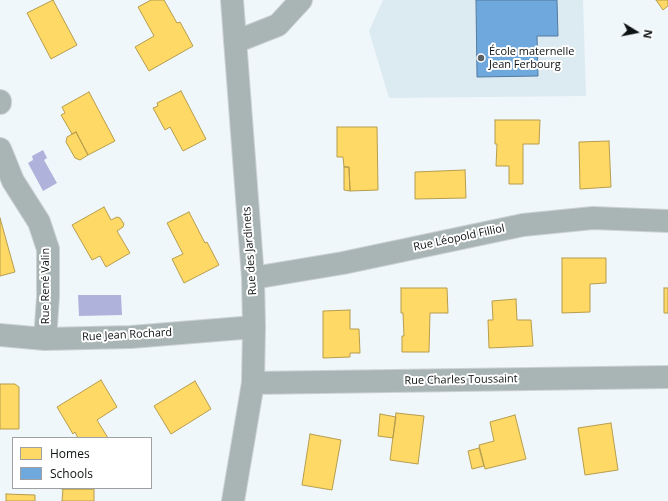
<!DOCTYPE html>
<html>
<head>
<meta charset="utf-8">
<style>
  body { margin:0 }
  #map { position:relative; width:668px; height:501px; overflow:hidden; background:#f0f7fa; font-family:"Open Sans",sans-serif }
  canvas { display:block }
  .legend { position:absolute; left:12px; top:437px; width:140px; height:52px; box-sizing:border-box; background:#fff; border:1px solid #9ea0a1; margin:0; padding:5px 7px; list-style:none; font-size:12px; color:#0d1213 }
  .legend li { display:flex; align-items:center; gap:8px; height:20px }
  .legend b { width:20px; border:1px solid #9ea0a1 }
  .north { position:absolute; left:616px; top:12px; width:40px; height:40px; -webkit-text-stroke:3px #fff; paint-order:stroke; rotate:100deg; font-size:11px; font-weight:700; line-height:16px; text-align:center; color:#0d1213 }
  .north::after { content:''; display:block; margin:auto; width:14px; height:18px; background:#0d1213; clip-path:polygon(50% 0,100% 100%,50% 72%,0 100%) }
</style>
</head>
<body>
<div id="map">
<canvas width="668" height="501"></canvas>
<ul class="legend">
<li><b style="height:11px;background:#ffd966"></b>Homes</li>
<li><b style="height:11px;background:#6fa8dc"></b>Schools</li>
</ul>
<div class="north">N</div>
</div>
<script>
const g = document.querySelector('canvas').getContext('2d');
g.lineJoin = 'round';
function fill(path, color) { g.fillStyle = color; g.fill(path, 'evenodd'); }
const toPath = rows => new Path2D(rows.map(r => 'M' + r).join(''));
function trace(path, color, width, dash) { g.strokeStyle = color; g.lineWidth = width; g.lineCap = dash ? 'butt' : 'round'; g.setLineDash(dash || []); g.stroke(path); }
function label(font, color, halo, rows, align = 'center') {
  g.font = font + ' "Open Sans",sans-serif'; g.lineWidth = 4; g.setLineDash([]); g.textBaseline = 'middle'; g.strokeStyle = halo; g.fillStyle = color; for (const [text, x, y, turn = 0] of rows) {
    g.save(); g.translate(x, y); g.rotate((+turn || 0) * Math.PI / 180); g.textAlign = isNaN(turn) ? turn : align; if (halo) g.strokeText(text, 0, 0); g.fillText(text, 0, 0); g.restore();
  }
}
const built = toPath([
  [383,0,583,0,586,96,389,98,369,31]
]);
const water = toPath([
  [43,150,47,158,44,160,57,183,43,191,28,163,33,160,32,156],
  [78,295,121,295,122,315,79,316]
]);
const homes = toPath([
  [53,0,77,45,51,59,27,13,53,0],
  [151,0,164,0,177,23,180,22,193,46,149,71,135,47,154,36,138,7,151,0],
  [656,0,668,0,668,6,663,10,656,0],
  [181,91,206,139,183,151,170,127,165,130,153,108,158,106,157,103,181,91],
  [89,92,115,141,88,155,76,132,72,134,61,115,65,113,62,107,89,92],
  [495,120,540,120,539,144,523,144,523,184,509,184,509,166,496,166,497,144,495,144,495,120],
  [337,127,377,127,378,190,350,191,349,167,344,167,343,157,337,157,337,127],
  [76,132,88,155,80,160,75,158,66,142,67,137,76,132],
  [609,141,611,187,580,189,579,142,609,141],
  [344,167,349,167,350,191,344,190,344,167],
  [465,170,466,198,415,199,415,172,465,170],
  [104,207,111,220,117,217,120,218,124,224,123,227,117,231,130,253,106,267,100,256,92,260,72,225,104,207],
  [189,212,205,243,207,242,219,265,184,283,172,259,183,254,167,223,189,212],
  [0,218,15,272,0,276,0,218],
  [562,258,606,258,606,283,590,284,590,312,562,313,562,258],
  [401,288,447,288,448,313,430,313,429,352,402,352,402,336,404,336,403,313,401,313,401,288],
  [664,288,668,288,668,313,664,313,664,288],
  [516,299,517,320,531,320,533,346,489,348,488,320,493,320,492,301,516,299],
  [350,310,350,329,359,329,360,353,350,353,350,357,323,358,323,311,350,310],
  [101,380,117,407,97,420,108,438,78,438,75,432,73,434,57,407,101,380],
  [195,381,211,409,171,434,154,406,195,381],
  [0,384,15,384,19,387,19,429,0,429,0,384],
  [396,413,424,416,418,464,390,460,396,413],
  [380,414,396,417,393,438,378,436,380,414],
  [515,415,526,459,485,469,479,445,494,441,490,422,515,415],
  [611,423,618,470,585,475,578,428,611,423],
  [310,434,341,440,332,490,302,485,310,434],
  [479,448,484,466,472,469,468,451,479,448],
  [61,488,94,488,94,489,61,489,61,488],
  [63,489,94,489,94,501,62,501,63,489],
  [6,494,35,495,35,501,6,501,6,494]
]);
const schools = toPath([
  [476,0,557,0,558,36,537,36,538,76,477,77,476,0]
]);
const minor = toPath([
  [232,0,253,278,254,327,253,383,233,501],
  [235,42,278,25,301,0],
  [0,103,0,101],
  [0,149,13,181,39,222,48,249,48,297,45,339],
  [253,278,343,263,523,225,593,218,668,221],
  [0,335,45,339,131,337,254,327],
  [253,383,668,377]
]);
const markers = [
  [481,58,4,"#5c6264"]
];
const poiNames = [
  ["École maternelle",489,52],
  ["Jean Ferbourg",489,65]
];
const streetNames = [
  ["Rue Léopold Filliol",459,238,-12],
  ["Rue des Jardinets",250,251,-94],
  ["Rue René Valin",46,286,-90],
  ["Rue Jean Rochard",127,335,-3],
  ["Rue Charles Toussaint",461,380,-1]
];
fill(built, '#dcebf1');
fill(water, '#afb3db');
fill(homes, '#ffd966');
trace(homes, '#b69d4d', 1);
fill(schools, '#6fa8dc');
trace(schools, '#527ba0', 1);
trace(minor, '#cdd2d4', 24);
trace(minor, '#a9b5b5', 22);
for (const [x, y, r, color] of markers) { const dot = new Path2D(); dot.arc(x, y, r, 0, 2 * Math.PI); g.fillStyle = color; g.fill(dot); trace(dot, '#fff', 1.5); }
label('11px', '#0d1213', '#fff', poiNames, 'left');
label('11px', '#0d1213', '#fff', streetNames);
</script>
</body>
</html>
